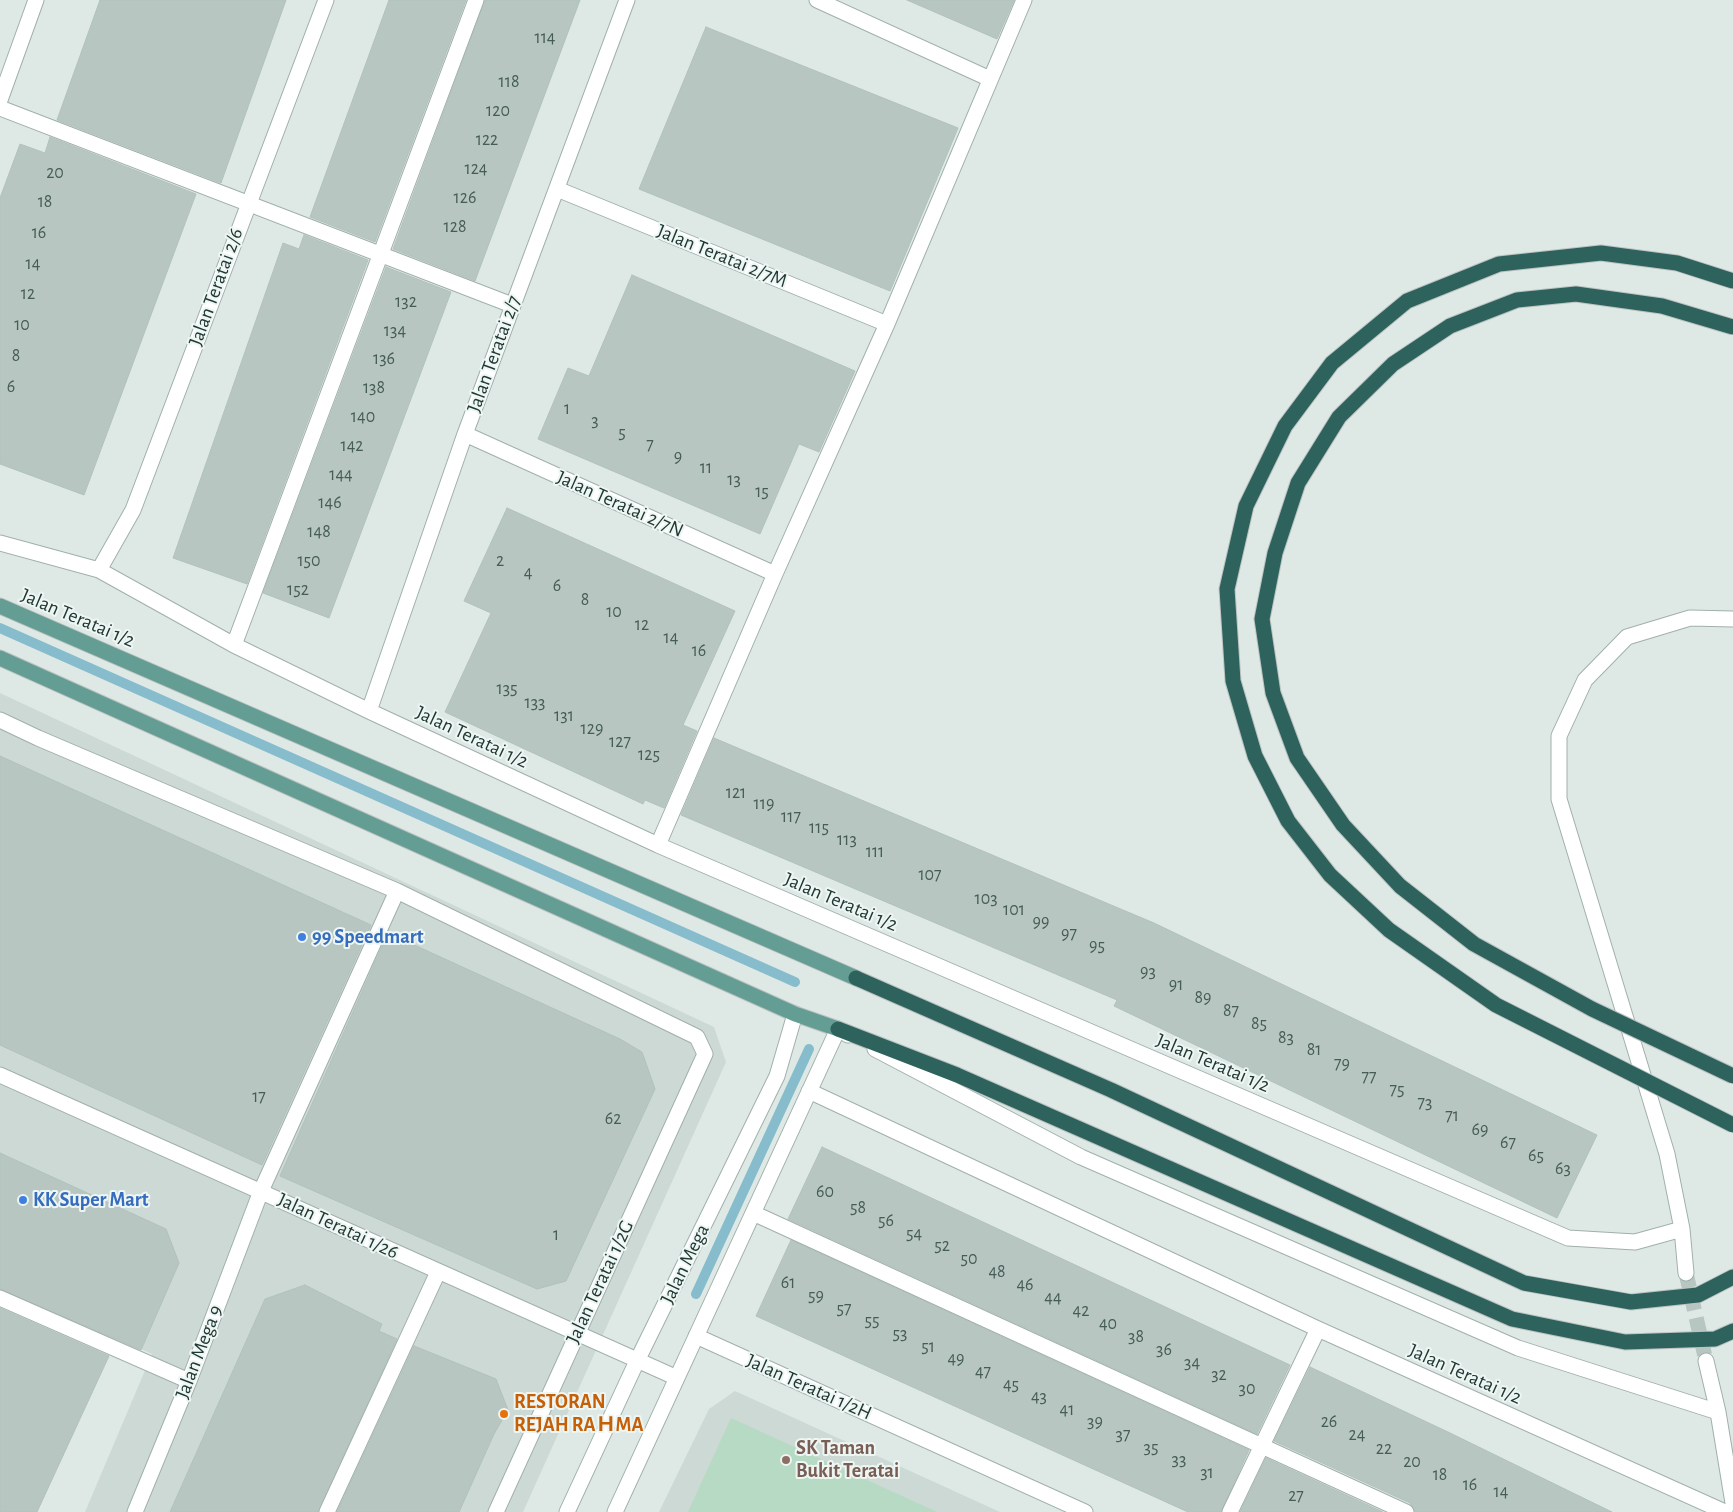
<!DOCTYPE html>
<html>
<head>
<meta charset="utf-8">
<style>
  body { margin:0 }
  canvas { display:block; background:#dee9e5 }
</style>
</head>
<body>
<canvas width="1733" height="1512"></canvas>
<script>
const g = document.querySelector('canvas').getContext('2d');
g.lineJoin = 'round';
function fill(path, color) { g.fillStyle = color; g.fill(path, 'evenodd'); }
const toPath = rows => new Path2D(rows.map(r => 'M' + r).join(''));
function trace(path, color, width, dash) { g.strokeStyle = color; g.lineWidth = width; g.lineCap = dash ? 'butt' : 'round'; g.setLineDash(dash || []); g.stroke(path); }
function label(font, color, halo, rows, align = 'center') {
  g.font = font + ' "Alegreya Sans","Noto Sans SC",sans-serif'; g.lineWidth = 4; g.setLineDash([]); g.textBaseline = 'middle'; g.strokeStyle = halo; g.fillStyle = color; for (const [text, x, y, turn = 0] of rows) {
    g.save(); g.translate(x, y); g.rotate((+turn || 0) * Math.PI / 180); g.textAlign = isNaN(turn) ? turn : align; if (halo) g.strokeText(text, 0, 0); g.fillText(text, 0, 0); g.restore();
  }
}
const built = toPath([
  [0,693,714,1027,726,1062,523,1512,85,1512,152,1354,0,1283],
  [735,1391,1000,1512,659,1512,709,1409]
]);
const green = toPath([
  [731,1418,937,1512,688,1512]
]);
const stream = toPath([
  [0,628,795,982],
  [696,1294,809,1049]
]);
const building = toPath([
  [100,0,286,0,221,183,57,120,100,0],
  [389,0,466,0,375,242,310,217,389,0],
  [485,0,580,0,475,281,393,249,485,0],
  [907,0,1014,0,997,39,907,0],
  [706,27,958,128,890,291,639,189,706,27],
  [50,137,196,194,84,495,0,464,0,198,20,144,45,153,50,137],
  [304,235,368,260,247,584,173,558,283,243,299,249,304,235],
  [386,267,451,292,329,618,263,593,386,267],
  [632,275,855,371,819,452,799,444,760,534,538,439,568,368,589,376,632,275],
  [507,508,735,611,683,725,697,731,664,808,645,800,643,804,445,712,491,613,464,601,507,508],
  [714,738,1154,923,1597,1135,1557,1218,1114,1006,1117,1000,681,815,714,738],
  [0,756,371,925,262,1165,0,1045,0,756],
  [388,933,620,1039,642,1052,655,1089,566,1281,537,1289,280,1176,388,933],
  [822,1147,1290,1365,1257,1434,788,1219,822,1147],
  [0,1153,166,1229,179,1263,141,1350,0,1289,0,1153],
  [791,1240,1249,1450,1221,1512,1188,1512,756,1316,791,1240],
  [305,1285,382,1324,379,1331,397,1339,318,1512,170,1512,265,1299,305,1285],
  [0,1308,109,1356,37,1512,0,1512,0,1308],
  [414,1346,496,1379,508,1410,494,1434,459,1512,337,1512,414,1346],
  [1310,1367,1448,1432,1612,1512,1415,1512,1410,1503,1274,1441,1310,1367],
  [1266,1458,1383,1512,1240,1512,1266,1458]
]);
const minorTunnel = toPath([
  [1686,1273,1706,1361]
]);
const minor = toPath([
  [817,0,990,79],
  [0,100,36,0],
  [0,108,512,305],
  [557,189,887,324],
  [465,434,775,574],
  [0,543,99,570,234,645,369,711,658,845,1568,1238,1635,1242,1682,1229],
  [99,570,133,510,326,0],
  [234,645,476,0],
  [369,711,465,434,627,0],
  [0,720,38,738,397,891,697,1037,705,1054,496,1512],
  [658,845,775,574,887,324,1024,0],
  [875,1049,1081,1157,1518,1348,1718,1412,1706,1361],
  [0,1075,675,1377],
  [809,1091,1318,1329,1725,1512],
  [753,1213,1406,1512],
  [1686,1273,1682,1229,1667,1154,1559,799,1559,736,1585,680,1627,637,1690,618,1733,619],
  [0,1298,189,1381],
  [696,1336,1085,1512],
  [1718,1412,1733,1503],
  [135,1512,189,1381,261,1191,397,891],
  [327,1512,438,1272],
  [567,1512,637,1361,777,1076,795,1014],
  [615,1512,838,1029,848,1035],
  [1230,1512,1318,1329]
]);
const major = toPath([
  [0,606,856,978],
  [0,658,795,1014,838,1029]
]);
const highway = toPath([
  [856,978,1111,1090,1524,1283,1631,1302,1698,1295,1733,1277],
  [838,1029,957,1075,1512,1319,1625,1342,1715,1339,1733,1331]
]);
const highwayBridge = toPath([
  [1733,281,1677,263,1601,253,1499,264,1407,301,1332,363,1285,426,1246,506,1227,589,1233,681,1255,756,1288,821,1330,875,1389,930,1496,1005,1733,1125],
  [1733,327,1662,306,1576,294,1517,300,1450,326,1393,364,1339,417,1298,483,1275,553,1262,619,1273,693,1297,758,1343,825,1400,886,1474,944,1592,1009,1733,1076]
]);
const markers = [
  [302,937,5,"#3f7fe0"],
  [23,1200,5,"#3f7fe0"],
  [504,1414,5,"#e8710a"],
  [786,1460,5,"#8d6e63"]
];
const numberNames = [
  ["114",545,38],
  ["118",509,82],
  ["120",498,111],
  ["122",487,140],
  ["124",476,169],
  ["20",55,173],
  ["126",465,198],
  ["18",45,202],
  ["128",455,227],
  ["16",39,233],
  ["14",33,264],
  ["12",28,294],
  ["132",406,302],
  ["10",22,325],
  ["134",395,331],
  ["8",16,356],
  ["136",384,359],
  ["6",11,387],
  ["138",374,388],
  ["1",567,409],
  ["140",363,417],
  ["3",595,421],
  ["5",622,433],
  ["7",650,445],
  ["142",352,446],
  ["9",678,457],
  ["11",706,468],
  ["144",341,475],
  ["13",734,480],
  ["15",762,492],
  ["146",330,503],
  ["148",319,532],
  ["150",309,561],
  ["2",500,561],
  ["4",528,573],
  ["6",557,586],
  ["152",298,590],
  ["8",585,600],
  ["10",614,612],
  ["12",642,625],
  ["14",671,638],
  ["16",699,651],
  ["135",507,689],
  ["133",535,703],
  ["131",564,716],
  ["129",592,729],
  ["127",620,742],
  ["125",649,755],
  ["121",736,793],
  ["119",764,804],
  ["117",791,817],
  ["115",819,828],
  ["113",847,840],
  ["111",875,852],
  ["107",930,875],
  ["103",986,899],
  ["101",1014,910],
  ["99",1041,922],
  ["97",1069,934],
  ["95",1097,946],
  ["93",1148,972],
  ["91",1176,985],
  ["89",1203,998],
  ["87",1231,1011],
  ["85",1259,1024],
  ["83",1286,1038],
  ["81",1314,1050],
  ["79",1342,1064],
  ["77",1369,1077],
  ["75",1397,1090],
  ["17",259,1097],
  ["73",1425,1103],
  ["71",1452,1116],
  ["62",613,1119],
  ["69",1480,1130],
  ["67",1508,1143],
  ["65",1536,1156],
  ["63",1563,1169],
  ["60",825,1192],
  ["58",858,1208],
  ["56",886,1221],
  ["54",914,1234],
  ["1",556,1235],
  ["52",942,1246],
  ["50",969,1259],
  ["48",997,1272],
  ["61",788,1283],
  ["46",1025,1285],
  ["59",816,1296],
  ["44",1053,1298],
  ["57",844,1309],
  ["42",1081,1311],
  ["55",872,1321],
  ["40",1108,1324],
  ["53",900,1334],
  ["38",1136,1337],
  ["51",928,1347],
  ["36",1164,1350],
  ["49",956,1359],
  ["34",1192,1363],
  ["47",983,1372],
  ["32",1219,1375],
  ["45",1011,1385],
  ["30",1247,1389],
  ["43",1039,1397],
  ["41",1067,1410],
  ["39",1095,1422],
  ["26",1329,1422],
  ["37",1123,1435],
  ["24",1357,1435],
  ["35",1151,1448],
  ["22",1384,1449],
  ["33",1179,1460],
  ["20",1412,1462],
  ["31",1207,1473],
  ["18",1440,1475],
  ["16",1470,1485],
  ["14",1501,1492],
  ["27",1296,1496]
];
const streetNames = [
  ["Jalan Teratai 2/7M",722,256,22],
  ["Jalan Teratai 2/6",216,287,-70],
  ["Jalan Teratai 2/7",494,354,-70],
  ["Jalan Teratai 2/7N",620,504,24],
  ["Jalan Teratai 1/2",78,618,23],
  ["Jalan Teratai 1/2",472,737,25],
  ["Jalan Teratai 1/2",841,902,23],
  ["Jalan Teratai 1/2",1213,1063,23],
  ["Jalan Teratai 1/26",338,1226,25],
  ["Jalan Mega",685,1264,-64],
  ["Jalan Teratai 1/2G",600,1282,-65],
  ["Jalan Mega 9",199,1352,-69],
  ["Jalan Teratai 1/2",1465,1374,24],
  ["Jalan Teratai 1/2H",809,1387,24]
];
const shopNames = [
  ["99 Speedmart",312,937],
  ["KK Super Mart",33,1200]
];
const foodNames = [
  ["RESTORAN",514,1402],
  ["REJAH RAＨMA",514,1425]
];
const educationNames = [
  ["SK Taman",796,1448],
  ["Bukit Teratai",796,1471]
];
fill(built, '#ccd9d4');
fill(green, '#b7dac4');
trace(stream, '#87bccd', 10);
fill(building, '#b7c6c1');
trace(building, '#b1c2bc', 1);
trace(minorTunnel, '#b8c6c1', 15, [15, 8]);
trace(minor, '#a1b0ac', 17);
trace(major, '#bcc3c2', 17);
trace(highway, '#bcc3c2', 17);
trace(minor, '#fff', 15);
trace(major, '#649d93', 15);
trace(highway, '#2e625c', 15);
trace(highwayBridge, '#bcc3c2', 17, []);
trace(highwayBridge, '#2e625c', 15);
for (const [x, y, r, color] of markers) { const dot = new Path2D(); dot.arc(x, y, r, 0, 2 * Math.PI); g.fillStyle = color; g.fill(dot); trace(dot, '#eef6f3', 2); }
label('18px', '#465c56', null, numberNames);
label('20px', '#203833', '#eef6f3', streetNames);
label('bold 20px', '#366cbe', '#eef6f3', shopNames, 'left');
label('bold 20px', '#c56008', '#eef6f3', foodNames, 'left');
label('bold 20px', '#785e54', '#eef6f3', educationNames, 'left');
</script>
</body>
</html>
